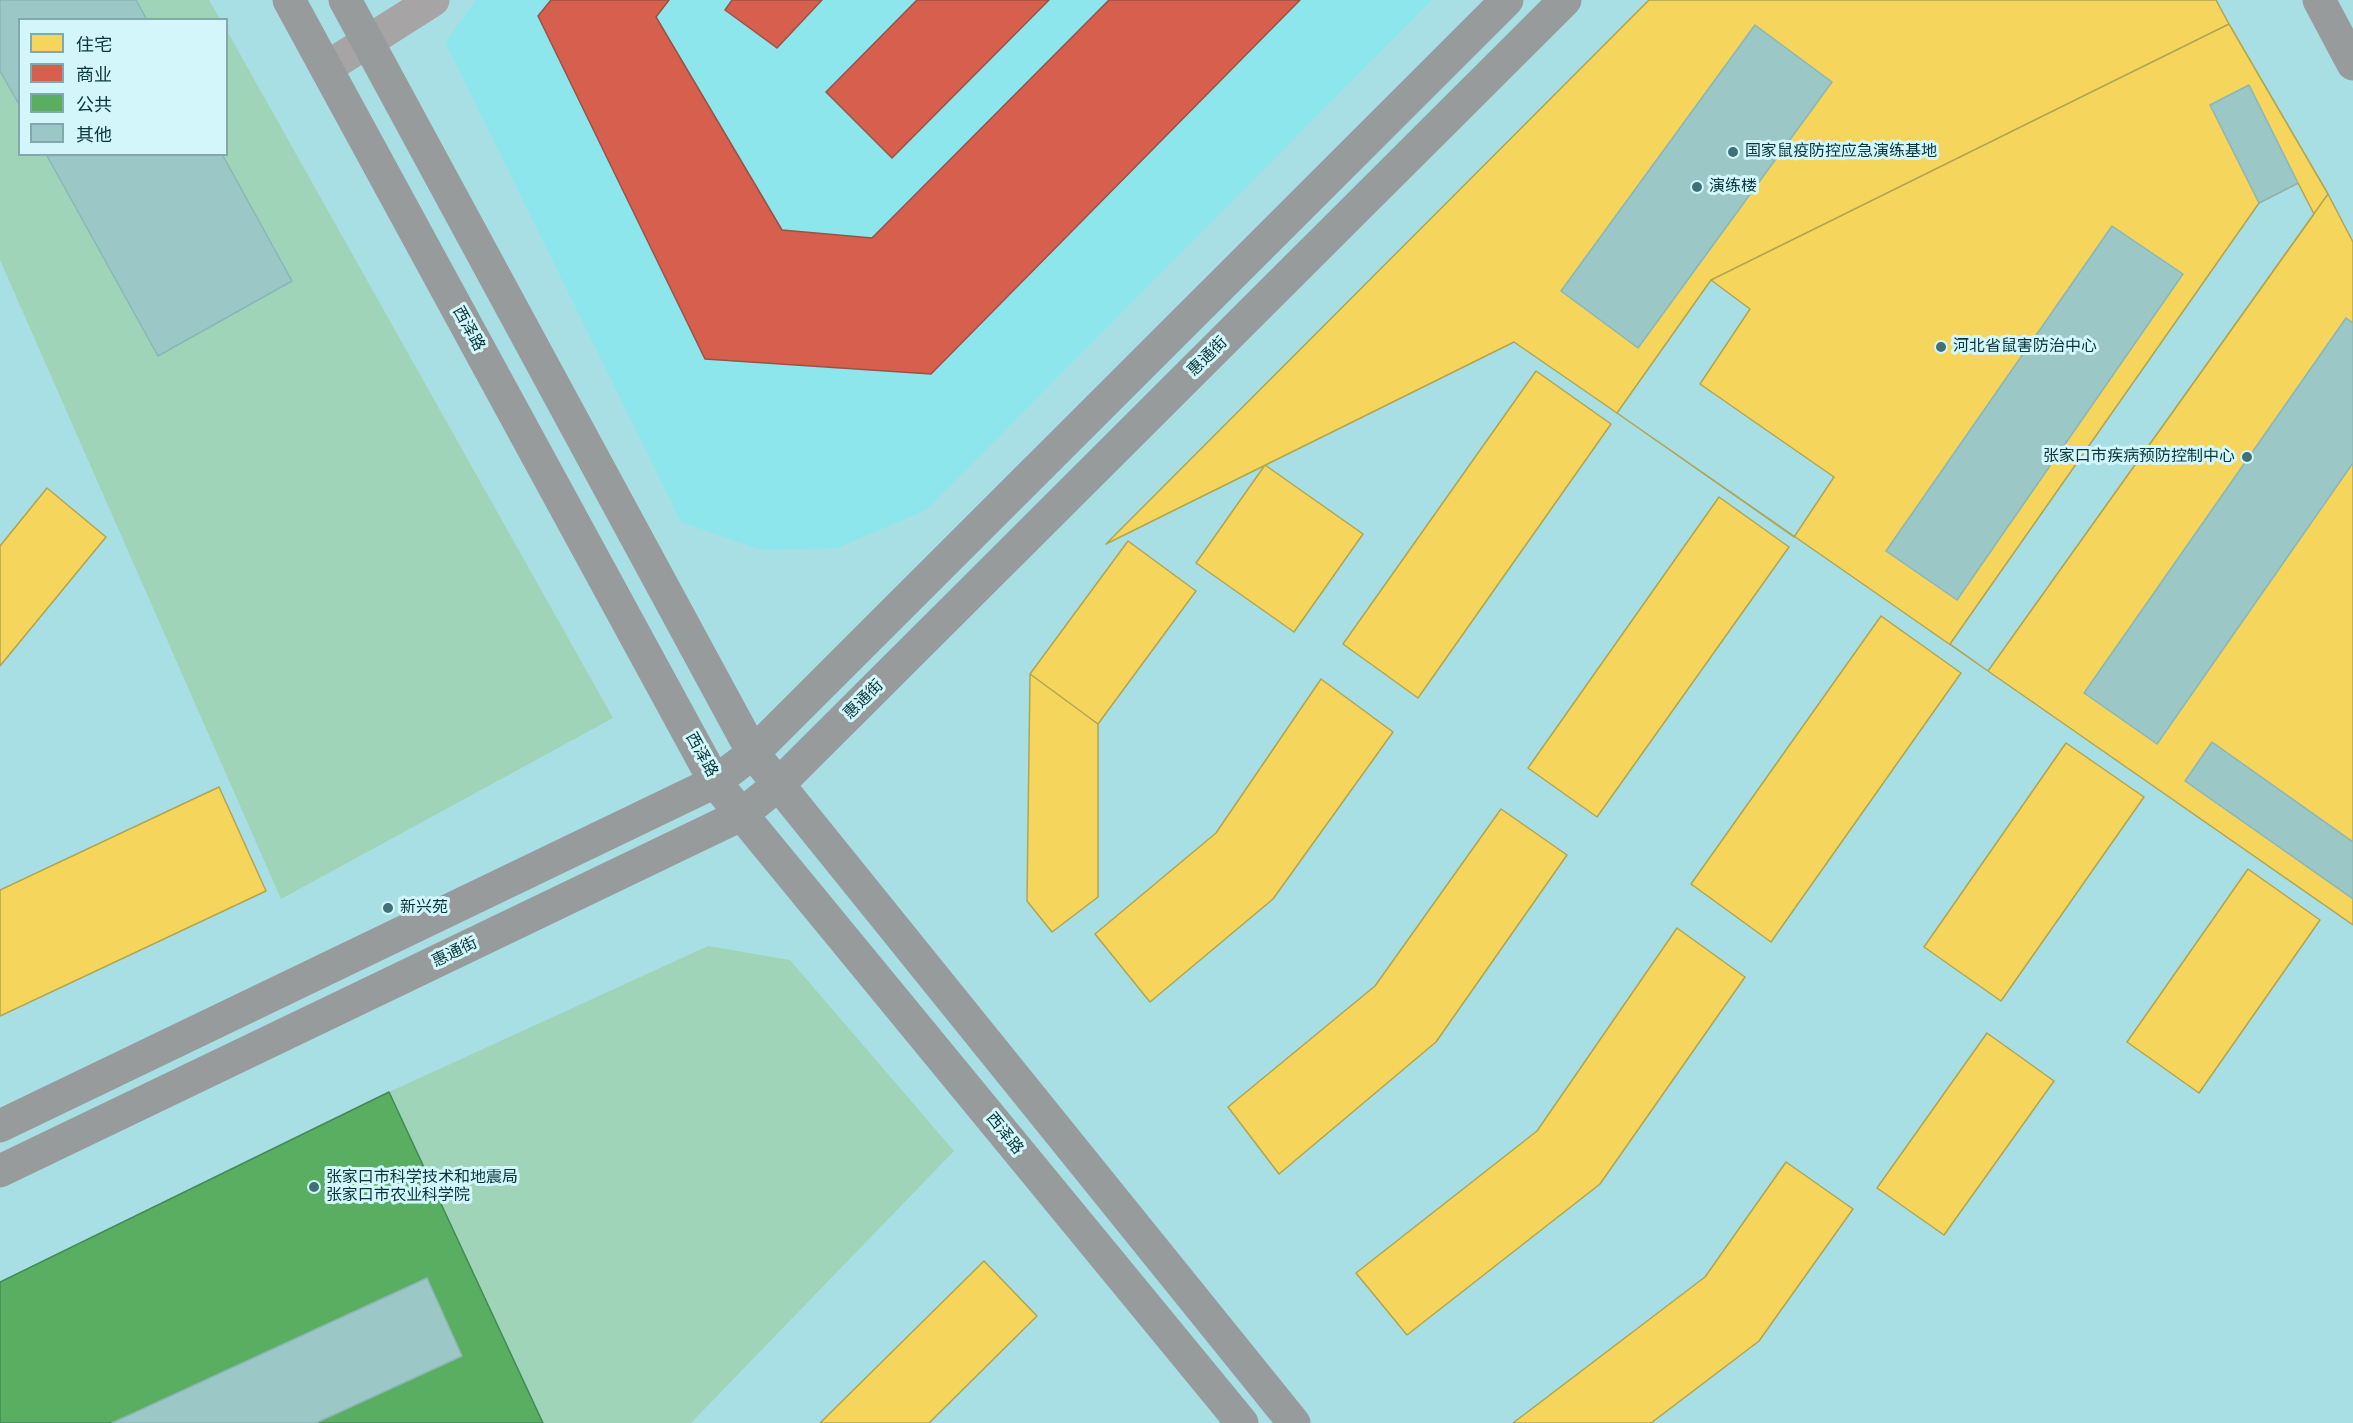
<!DOCTYPE html>
<html>
<head>
<meta charset="utf-8">
<style>
  body { margin:0 }
  #map { position:relative; width:2353px; height:1423px; overflow:hidden; background:#a8dfe4; font-family:Roboto,"Noto Sans SC",sans-serif }
  canvas { display:block }
  .legend { position:absolute; left:18px; top:18px; width:210px; height:138px; box-sizing:border-box; background:#d2f6fa; border:2px solid #81a9ad; margin:0; padding:8px 10px; list-style:none; font-size:18px; color:#08363a }
  .legend li { display:flex; align-items:center; gap:12px; height:30px }
  .legend b { width:30px; border:2px solid #81a9ad }
</style>
</head>
<body>
<div id="map">
<canvas width="2353" height="1423"></canvas>
<ul class="legend">
<li><b style="height:16px;background:#f6d55c"></b>住宅</li>
<li><b style="height:16px;background:#d6604d"></b>商业</li>
<li><b style="height:16px;background:#5aae61"></b>公共</li>
<li><b style="height:16px;background:#9bc7c6"></b>其他</li>
</ul>
</div>
<script>
const g = document.querySelector('canvas').getContext('2d');
g.lineJoin = 'round';
function fill(path, color) { g.fillStyle = color; g.fill(path, 'evenodd'); }
const toPath = rows => new Path2D(rows.map(r => 'M' + r).join(''));
function trace(path, color, width, dash) { g.strokeStyle = color; g.lineWidth = width; g.lineCap = dash ? 'butt' : 'round'; g.setLineDash(dash || []); g.stroke(path); }
function label(font, color, halo, rows, align = 'center') {
  g.font = font + ' Roboto,"Noto Sans SC",sans-serif'; g.lineWidth = 6; g.setLineDash([]); g.textBaseline = 'middle'; g.strokeStyle = halo; g.fillStyle = color; for (const [text, x, y, turn = 0] of rows) {
    g.save(); g.translate(x, y); g.rotate((+turn || 0) * Math.PI / 180); g.textAlign = isNaN(turn) ? turn : align; if (halo) g.strokeText(text, 0, 0); g.fillText(text, 0, 0); g.restore();
  }
}
const built = toPath([
  [476,0,1432,0,926,510,838,548,761,550,681,522,445,42]
]);
const green = toPath([
  [0,0,209,0,220,19,20,20,20,154,226,154,227,31,613,718,281,899,0,260],
  [708,946,790,960,954,1151,691,1423,543,1423,389,1092]
]);
const homes = toPath([
  [1649,0,2216,0,2229,24,1711,280,1617,413,1514,342,1106,544,1649,0],
  [2229,24,2328,194,1988,671,1617,413,1711,280,2229,24],
  [2298,183,2314,214,1988,671,1950,644,2259,203,2298,183],
  [2328,194,2353,242,2353,925,1988,671,2328,194],
  [1711,280,1750,309,1700,384,1834,477,1794,537,1617,413,1711,280],
  [1536,371,1611,424,1418,698,1343,644,1536,371],
  [1265,465,1363,534,1294,632,1196,563,1265,465],
  [47,488,106,537,0,666,0,546,47,488],
  [1719,497,1789,547,1597,817,1528,768,1719,497],
  [1128,541,1196,591,1098,724,1030,674,1128,541],
  [1881,616,1961,673,1771,942,1691,884,1881,616],
  [1030,674,1098,724,1098,897,1052,932,1027,901,1030,674],
  [1321,679,1393,732,1273,899,1150,1002,1095,934,1216,833,1321,679],
  [2066,743,2144,797,2001,1001,1924,947,2066,743],
  [219,787,266,891,0,1016,0,890,219,787],
  [1501,809,1567,855,1436,1042,1279,1174,1228,1107,1375,986,1501,809],
  [2248,869,2320,920,2199,1093,2127,1042,2248,869],
  [1677,928,1745,977,1600,1184,1407,1335,1356,1273,1537,1131,1677,928],
  [1987,1033,2054,1081,1944,1235,1877,1188,1987,1033],
  [1786,1162,1853,1209,1759,1341,1651,1423,1513,1423,1705,1277,1786,1162],
  [984,1261,1037,1316,929,1423,820,1423,984,1261]
]);
const shops = toPath([
  [551,0,669,0,656,17,782,230,872,238,1109,0,1300,0,931,374,705,359,538,16,551,0],
  [732,0,822,0,777,48,725,10,732,0],
  [917,0,1049,0,892,158,826,92,917,0]
]);
const public = toPath([
  [389,1092,543,1423,0,1423,0,1282,389,1092]
]);
const building = toPath([
  [0,0,136,0,147,20,20,20,20,106,0,71,0,0],
  [1755,25,1832,82,1638,348,1561,291,1755,25],
  [2249,85,2298,183,2259,203,2210,105,2249,85],
  [46,154,222,154,292,281,158,356,46,154],
  [2112,226,2183,274,1957,600,1886,551,2112,226],
  [2346,318,2353,323,2353,463,2157,744,2084,693,2346,318],
  [2212,742,2353,842,2353,899,2185,781,2212,742],
  [427,1278,462,1356,316,1423,112,1423,427,1278]
]);
const minor = toPath([
  [326,68,433,0]
]);
const major = toPath([
  [289,0,715,782,1242,1423],
  [345,0,753,753,1294,1423],
  [2319,0,2353,64],
  [0,1126,715,782,753,753,1507,0],
  [0,1171,741,815,778,785,1565,0]
]);
const markers = [
  [1733,152,6,"#407176"],
  [1697,187,6,"#407176"],
  [1941,347,6,"#407176"],
  [2247,457,6,"#407176"],
  [388,908,6,"#407176"],
  [314,1187,6,"#407176"]
];
const poiNames = [
  ["国家鼠疫防控应急演练基地",1745,152],
  ["演练楼",1709,187],
  ["河北省鼠害防治中心",1953,347],
  ["张家口市疾病预防控制中心",2235,457,"right"],
  ["新兴苑",400,908],
  ["张家口市科学技术和地震局",326,1178],
  ["张家口市农业科学院",326,1196]
];
const streetNames = [
  ["西泽路",468,329,61],
  ["惠通街",1208,357,-45],
  ["惠通街",864,700,-45],
  ["西泽路",701,755,61],
  ["惠通街",455,953,-26],
  ["西泽路",1004,1134,51]
];
fill(built, '#8ee6ed');
fill(green, '#a0d4b9');
fill(homes, '#f6d55c');
trace(homes, '#afa552', 1.5);
fill(shops, '#d6604d');
trace(shops, '#985347', 1.5);
fill(public, '#5aae61');
trace(public, '#418a55', 1.5);
fill(building, '#9bc7c6');
trace(building, '#8ab6b5', 1.5);
trace(minor, '#a6a4a4', 33);
trace(major, '#979b9c', 33);
for (const [x, y, r, color] of markers) { const dot = new Path2D(); dot.arc(x, y, r, 0, 2 * Math.PI); g.fillStyle = color; g.fill(dot); trace(dot, '#d2f6fa', 2); }
label('16px', '#08363a', '#d2f6fa', poiNames, 'left');
label('16px', '#08363a', '#d2f6fa', streetNames);
</script>
</body>
</html>
